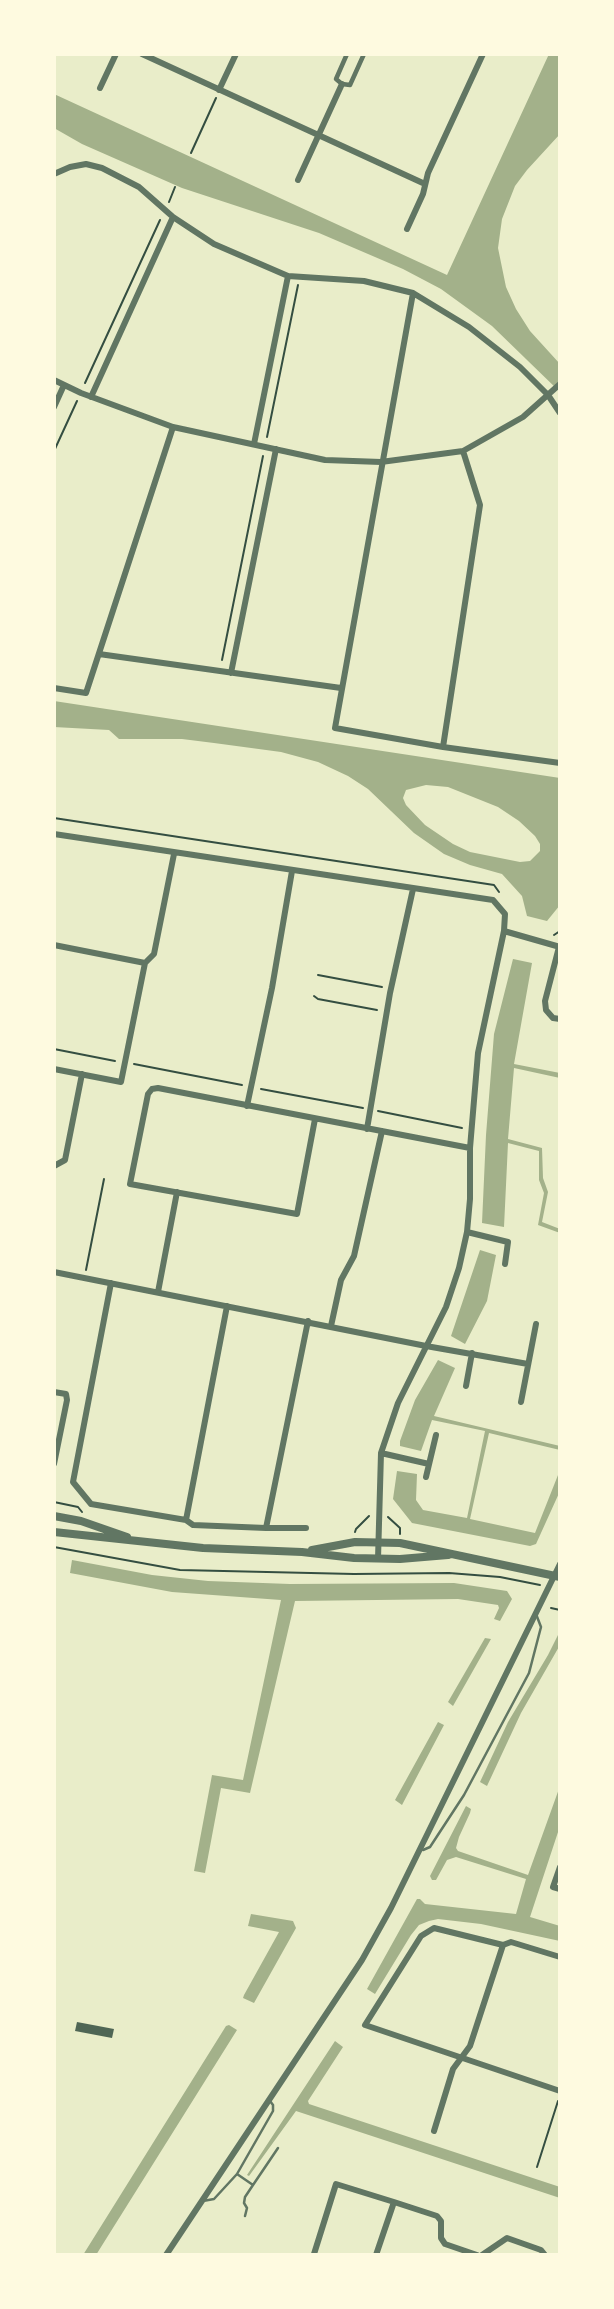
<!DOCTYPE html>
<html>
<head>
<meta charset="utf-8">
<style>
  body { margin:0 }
  #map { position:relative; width:614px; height:2309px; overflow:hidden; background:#e9edc9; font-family:Karla,sans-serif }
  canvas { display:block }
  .frame { position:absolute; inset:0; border:56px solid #fefae0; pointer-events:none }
</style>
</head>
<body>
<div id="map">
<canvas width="614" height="2309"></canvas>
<div class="frame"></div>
</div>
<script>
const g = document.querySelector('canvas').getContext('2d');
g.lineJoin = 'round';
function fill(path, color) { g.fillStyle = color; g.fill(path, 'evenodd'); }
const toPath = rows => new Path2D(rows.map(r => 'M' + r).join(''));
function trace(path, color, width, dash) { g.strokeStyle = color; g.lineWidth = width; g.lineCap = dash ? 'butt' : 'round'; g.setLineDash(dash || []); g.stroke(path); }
const water = toPath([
  [549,54,560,54,560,134,527,170,515,186,502,219,498,248,506,287,516,309,530,331,560,364,560,392,492,326,441,289,403,269,319,233,182,188,82,144,54,128,54,94,447,275],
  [54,701,560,778,560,905,547,921,527,916,522,896,502,874,470,865,444,854,414,833,368,789,348,776,318,762,281,752,214,743,182,739,119,739,109,730,54,727],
  [426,785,448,787,498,807,519,821,535,836,540,844,540,851,530,861,520,862,470,852,453,844,425,825,406,805,403,798,406,790],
  [513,959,532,963,514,1064,560,1073,560,1078,514,1068,508,1139,542,1148,543,1178,548,1192,542,1222,560,1229,560,1233,538,1225,544,1193,539,1180,539,1151,508,1143,504,1227,482,1223,486,1135,494,1034],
  [480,1250,496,1255,487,1301,465,1344,451,1336],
  [438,1360,455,1368,434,1416,560,1446,560,1450,489,1433,470,1519,535,1533,560,1470,560,1491,536,1544,530,1546,412,1523,393,1499,397,1471,417,1474,416,1500,423,1510,467,1518,485,1431,432,1420,421,1451,400,1446,400,1441,415,1400],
  [72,1560,152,1575,208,1581,290,1584,454,1583,507,1591,512,1599,500,1621,494,1619,499,1608,498,1605,458,1599,295,1601,250,1793,221,1788,205,1873,194,1871,212,1775,243,1780,281,1600,172,1592,70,1573],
  [560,1631,560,1645,521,1713,487,1786,480,1782,508,1722,548,1655],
  [485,1638,491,1639,453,1706,448,1702],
  [438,1722,444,1725,402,1805,395,1800],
  [560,1786,560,1826,530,1917,560,1926,560,1941,481,1924,438,1919,429,1921,419,1925,411,1935,375,1994,367,1989,417,1899,420,1899,425,1904,516,1914,526,1879,456,1857,447,1860,436,1880,432,1880,430,1876,466,1806,471,1809,470,1813,459,1837,456,1848,458,1851,528,1875],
  [251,1914,293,1921,296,1928,254,2003,243,1998,244,1995,279,1932,248,1926],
  [229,2025,237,2030,96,2255,83,2255,226,2026],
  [335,2041,343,2047,308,2101,309,2104,560,2187,560,2198,296,2111,249,2176,247,2175]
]);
const building = toPath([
  [77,2022,114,2029,112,2038,75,2031]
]);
const path = toPath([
  [191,153,216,98],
  [169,202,175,187],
  [85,383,160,220],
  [267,437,298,285],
  [54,451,77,401],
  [222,660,263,456],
  [54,818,494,885,499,892],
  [554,935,560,931],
  [318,975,382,987],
  [314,996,318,999,377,1010],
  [54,1049,115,1061],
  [134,1064,242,1085],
  [261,1089,363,1108],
  [378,1111,462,1128],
  [86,1270,104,1179],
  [54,1502,78,1507,82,1512],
  [388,1517,400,1528,400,1534],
  [355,1532,356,1529,369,1516],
  [54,1547,180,1570,354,1574,449,1573,500,1577,540,1585],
  [551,1608,560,1610],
  [537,2167,558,2101],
  [559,2174,560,2171]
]);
const service = toPath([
  [423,1850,430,1847,464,1795,529,1673,541,1627,536,1614],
  [237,2174,253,2185,278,2148],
  [203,2201,214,2199,237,2174,273,2111,273,2105,270,2101],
  [245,2216,247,2208,244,2203,245,2197,253,2185]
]);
const pedestrian = toPath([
  [347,54,336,79,342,84,350,85,364,54]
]);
const minor = toPath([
  [142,54,425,184],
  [100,88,116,54],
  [219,90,236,54],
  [54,174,70,167,86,164,102,168,139,187,173,217,214,244,288,276,364,281,413,293,469,327,520,367,548,395,560,413],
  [298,180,342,84],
  [407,229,423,194,428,173,483,54],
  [413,293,335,728,443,747,560,763],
  [54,380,81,393,173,427,325,460,381,462,463,451,523,417,560,384],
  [91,397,173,217],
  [54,407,64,385],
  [254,444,288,276],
  [99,654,341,688],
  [231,673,276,449],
  [54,688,86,693,173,427],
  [443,747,480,505,463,451],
  [54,834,493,900,505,914,504,931,478,1053,470,1148,470,1199,467,1232,459,1268,446,1307,398,1403,381,1453,378,1559],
  [504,931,560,947],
  [54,945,145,963],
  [559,947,545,1001,546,1010,553,1018,560,1019],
  [54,1069,121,1082,145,963,154,954,174,854],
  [247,1106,272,988,292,871],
  [315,1119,297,1214,130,1184,148,1094,152,1089,158,1088,470,1148],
  [367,1129,390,993,413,889],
  [54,1166,65,1160,82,1074],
  [467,1232,508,1242,505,1264],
  [54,1272,426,1346,528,1364],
  [111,1283,73,1482,91,1504,186,1520,227,1306],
  [158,1292,177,1192],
  [331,1326,341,1280,354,1256,382,1131],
  [466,1386,472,1353],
  [54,1392,66,1394,67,1400,54,1464],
  [521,1402,536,1324],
  [381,1453,429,1464],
  [426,1477,436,1435],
  [186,1520,193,1525,266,1528,308,1321],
  [266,1528,306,1528],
  [560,1867,553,1887,560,1889],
  [503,1945,434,1928,421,1936,365,2025,560,2091],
  [434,2131,453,2069,470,2046,503,1945,511,1942,560,1957],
  [314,2254,336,2184,394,2202],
  [166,2255,362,1960,391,1908,560,1564],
  [376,2255,394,2202,437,2216,441,2221,441,2238,445,2244,477,2255],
  [482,2255,507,2238,541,2250,545,2255]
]);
const tertiary = toPath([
  [54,1516,81,1521,127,1537],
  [54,1532,203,1548,302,1552,354,1558,400,1559,448,1555],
  [312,1550,355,1542,400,1543,560,1577]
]);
fill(water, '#a3b18a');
fill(building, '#4f6655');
trace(path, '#344e41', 2);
trace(service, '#617663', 2.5);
trace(pedestrian, '#617663', 4.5);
trace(minor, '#617663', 6);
trace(tertiary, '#617663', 8);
</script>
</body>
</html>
